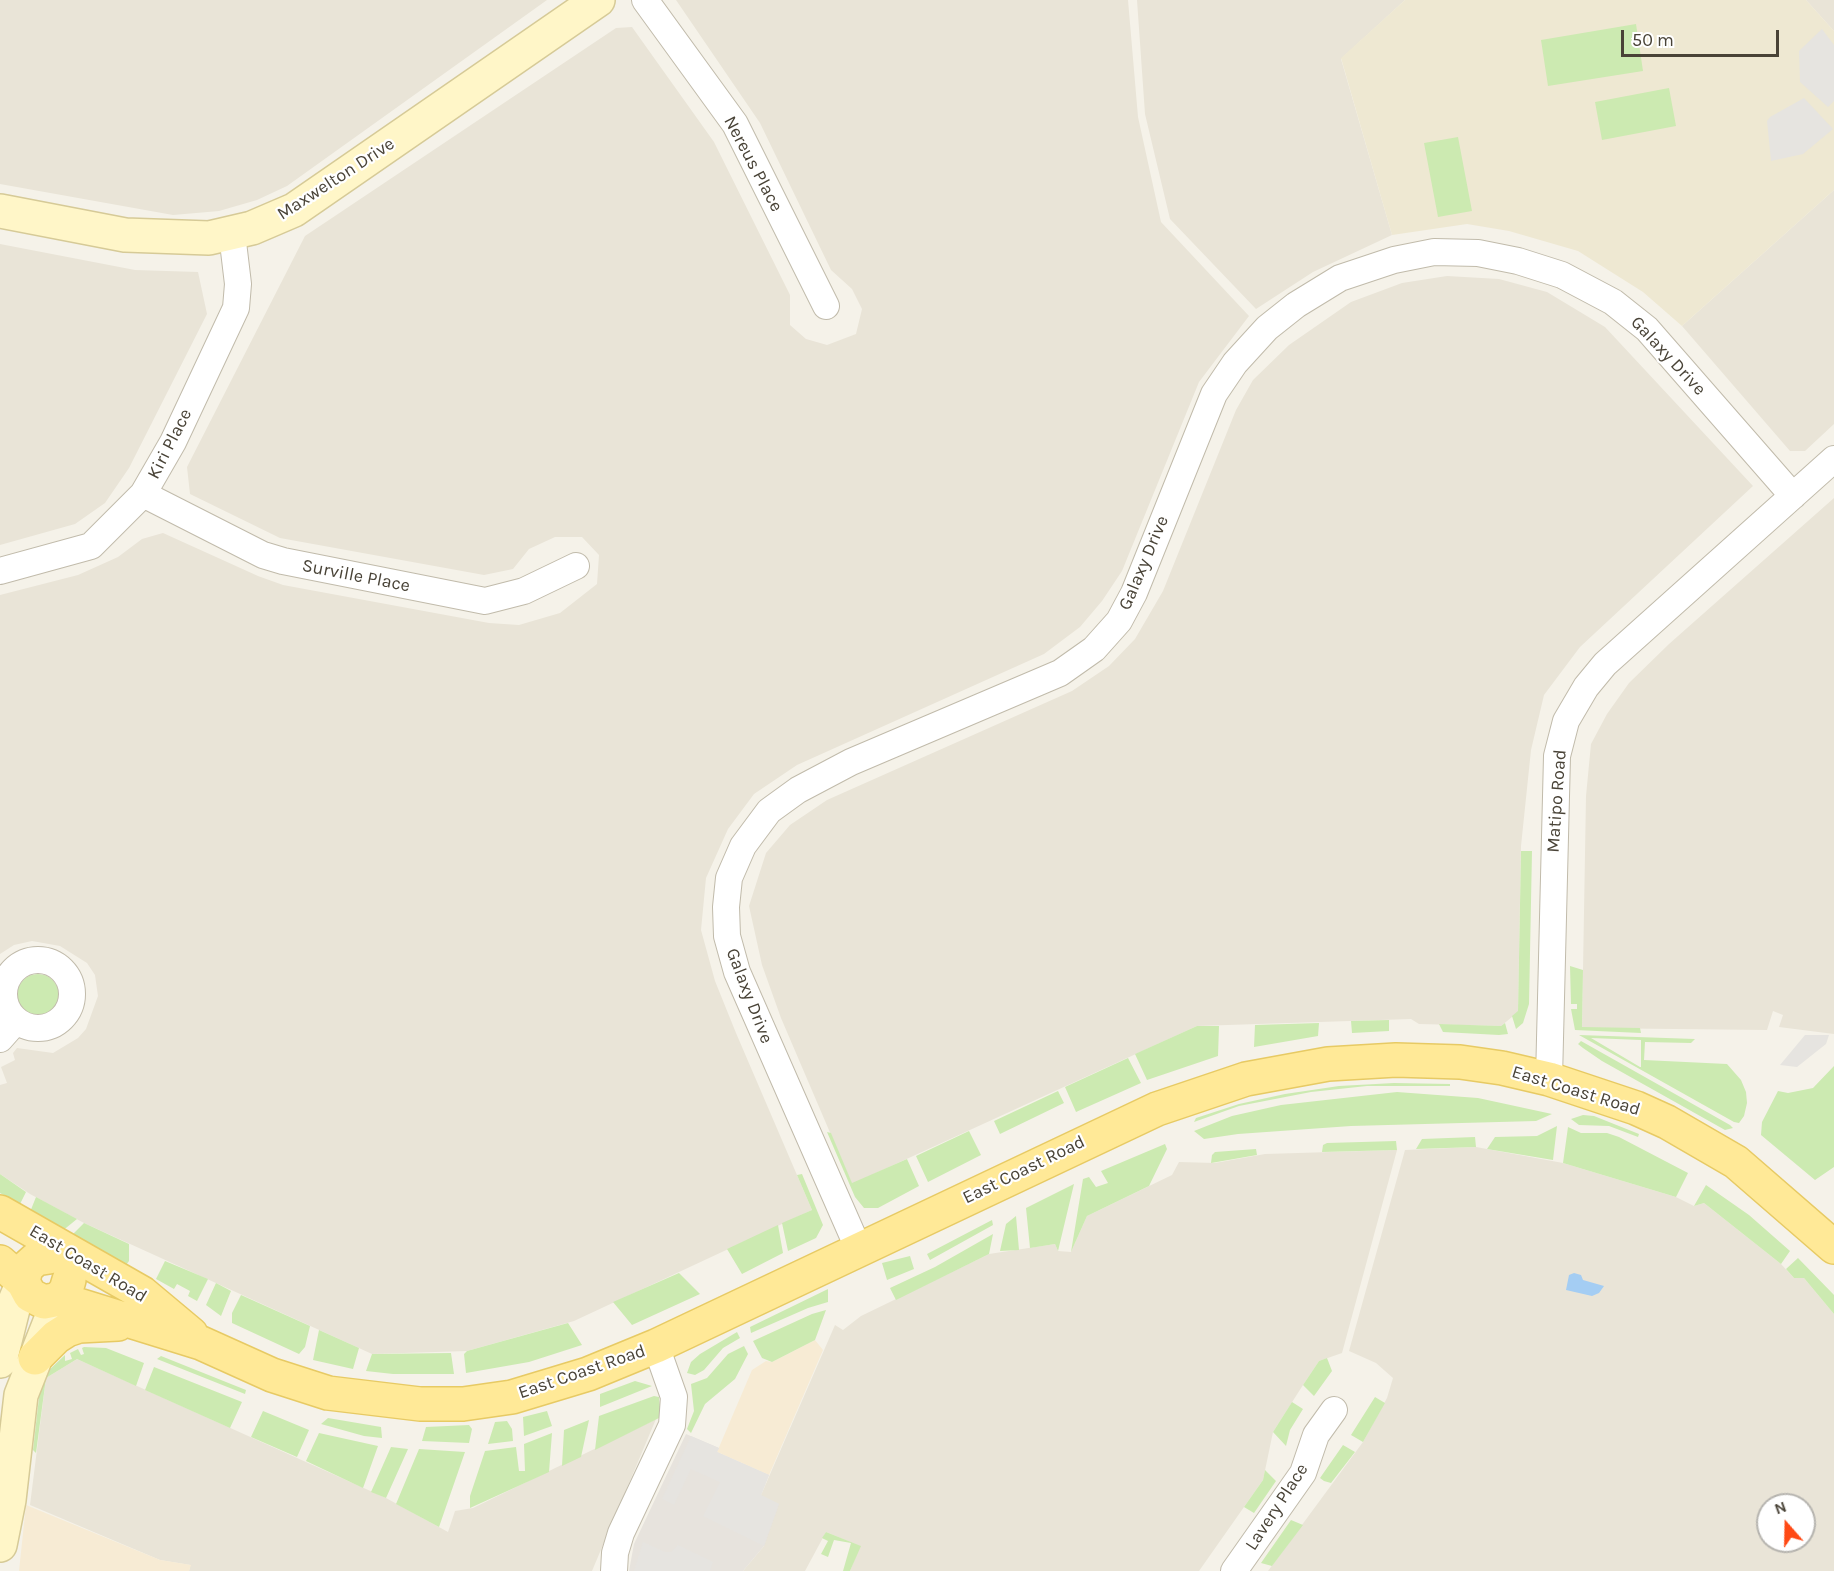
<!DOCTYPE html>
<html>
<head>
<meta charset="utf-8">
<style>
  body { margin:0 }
  #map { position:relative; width:1834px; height:1571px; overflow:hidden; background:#f5f2e9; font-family:Karla,sans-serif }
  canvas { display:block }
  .north { position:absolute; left:1756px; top:1493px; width:60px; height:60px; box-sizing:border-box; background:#fff; border:2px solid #b6b4af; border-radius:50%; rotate:340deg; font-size:16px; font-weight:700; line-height:24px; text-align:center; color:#494337 }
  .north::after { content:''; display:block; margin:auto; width:21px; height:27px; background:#ff4a15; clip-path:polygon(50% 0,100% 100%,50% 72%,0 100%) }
  .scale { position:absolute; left:1621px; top:30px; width:158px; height:27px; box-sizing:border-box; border:3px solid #494337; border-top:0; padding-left:8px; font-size:18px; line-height:21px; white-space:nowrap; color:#494337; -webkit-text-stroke:4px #fff; paint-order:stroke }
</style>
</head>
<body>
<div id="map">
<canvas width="1834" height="1571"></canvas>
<div class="north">N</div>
<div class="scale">50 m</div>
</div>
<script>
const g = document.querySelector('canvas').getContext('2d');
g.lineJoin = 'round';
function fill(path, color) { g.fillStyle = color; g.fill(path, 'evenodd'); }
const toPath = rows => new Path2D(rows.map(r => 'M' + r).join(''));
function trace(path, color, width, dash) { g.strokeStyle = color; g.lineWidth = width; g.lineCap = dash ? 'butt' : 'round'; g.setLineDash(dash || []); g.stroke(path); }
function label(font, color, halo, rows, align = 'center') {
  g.font = font + ' Karla,sans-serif'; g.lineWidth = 4.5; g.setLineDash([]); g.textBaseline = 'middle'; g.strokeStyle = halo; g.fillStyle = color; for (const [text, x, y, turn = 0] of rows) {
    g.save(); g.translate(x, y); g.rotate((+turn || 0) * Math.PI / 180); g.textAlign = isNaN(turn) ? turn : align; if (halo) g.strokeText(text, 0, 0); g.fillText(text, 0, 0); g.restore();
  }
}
const residential = toPath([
  [0,0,547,0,287,186,257,200,219,211,173,215,0,184],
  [676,0,1128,0,1138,117,1161,222,1249,316,1199,382,1122,571,1102,601,1080,627,1044,654,797,765,754,794,728,829,706,878,701,930,715,981,736,1033,812,1210,574,1321,467,1351,372,1354,84,1223,30,1194,0,1174,0,1085,7,1083,1,1067,15,1060,13,1053,17,1048,53,1053,78,1038,86,1029,98,996,95,975,87,963,60,946,32,941,14,945,0,954,0,595,78,575,118,557,142,539,163,533,258,576,283,585,489,623,519,625,560,613,597,584,599,555,582,537,555,537,529,549,513,569,484,575,280,538,190,494,187,467,305,236,616,28,632,27,714,142,790,295,790,325,806,339,827,345,856,334,862,309,852,289,831,270,760,123],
  [1137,0,1405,0,1341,59,1392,235,1313,272,1256,309,1170,219,1145,114],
  [1806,0,1834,0,1834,31],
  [1834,190,1834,424,1805,451,1790,451,1682,326],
  [0,244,135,270,198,272,207,314,129,468,105,503,75,524,0,545],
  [1447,276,1499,279,1547,292,1605,327,1753,486,1580,647,1544,695,1531,750,1521,846,1518,1012,1501,1026,1419,1024,1411,1019,1197,1026,852,1184,781,1018,762,965,749,906,766,853,790,825,827,800,1072,691,1109,666,1135,639,1163,591,1236,410,1253,380,1289,345,1351,302,1402,283],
  [1834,498,1834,1034,1779,1027,1783,1015,1773,1011,1767,1030,1582,1028,1586,796,1591,744,1607,714,1629,683,1669,644],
  [1476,1147,1563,1163,1676,1197,1694,1206,1704,1203,1781,1264,1794,1278,1804,1278,1834,1314,1834,1571,1268,1571,1363,1442,1387,1398,1393,1378,1376,1363,1349,1351,1405,1150],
  [1768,1505,1804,1505,1804,1541,1768,1541],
  [1397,1150,1342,1353,1319,1361,1303,1385,1273,1432,1263,1480,1199,1571,850,1571,860,1546,826,1532,805,1571,743,1571,764,1546,761,1495,835,1325,843,1330,861,1316,989,1254,1055,1244,1058,1251,1071,1252,1087,1216,1172,1175,1179,1162,1215,1163,1265,1154],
  [77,1359,386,1498,448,1532,455,1511,473,1508,656,1419,592,1571,189,1571,190,1565,160,1560,30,1505,46,1378]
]);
const commercial = toPath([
  [815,1340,823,1350,769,1475,717,1452,752,1370,766,1361,772,1362],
  [26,1505,160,1560,191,1565,189,1571,19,1571]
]);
const industrial = toPath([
  [686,1434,719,1448,717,1452,769,1475,761,1495,779,1504,764,1546,743,1571,629,1571,634,1544]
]);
const education = toPath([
  [1405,0,1806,0,1834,31,1834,190,1682,326,1643,292,1578,251,1509,231,1467,224,1392,235,1341,58]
]);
const green = toPath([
  [1636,24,1643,71,1548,86,1541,40],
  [1669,88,1676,126,1602,140,1595,102],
  [1458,137,1472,211,1438,217,1424,143],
  [1521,851,1532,851,1529,1004,1523,1023,1516,1029,1512,1016,1518,1011],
  [1570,966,1583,970,1582,1027,1640,1028,1641,1033,1575,1030,1571,1009,1577,1009,1577,1004,1571,1004],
  '17 995a21 21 0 1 1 42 0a21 21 0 1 1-42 0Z',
  [1389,1020,1389,1031,1352,1033,1351,1021],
  [1319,1023,1318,1036,1254,1047,1255,1025],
  [1505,1023,1508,1034,1499,1035,1443,1032,1439,1024,1501,1026],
  [1197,1026,1219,1026,1218,1056,1147,1080,1135,1054],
  [1579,1035,1695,1039,1691,1043,1645,1042,1644,1060,1727,1064,1741,1080,1746,1092,1747,1103,1744,1116,1739,1123,1734,1122],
  [1591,1038,1641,1040,1641,1067,1640,1067],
  [1581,1041,1730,1125,1733,1128,1725,1130,1602,1061,1583,1048,1578,1044],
  [1128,1058,1141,1083,1076,1112,1065,1087],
  [1834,1066,1834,1167,1815,1180,1761,1135,1762,1122,1778,1091,1788,1093,1813,1088],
  [1394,1083,1450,1084,1450,1086,1367,1086,1311,1092,1239,1106,1194,1122,1196,1118,1239,1104,1285,1094,1339,1086],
  [1058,1091,1064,1103,1000,1134,994,1121],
  [1397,1092,1478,1098,1552,1114,1536,1121,1351,1126,1238,1134,1204,1139,1194,1131,1232,1116,1281,1105],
  [1583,1115,1594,1116,1639,1134,1638,1137,1609,1126,1579,1125,1571,1119],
  [1557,1126,1553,1160,1487,1149,1495,1137,1537,1136],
  [1568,1127,1581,1133,1607,1133,1619,1137,1688,1173,1676,1197,1563,1163],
  [969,1131,981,1155,928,1182,916,1156],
  [827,1132,831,1133,852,1183,907,1159,919,1186,878,1208,864,1208,855,1197],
  [1475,1137,1476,1147,1416,1149,1422,1139],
  [1396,1141,1397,1150,1322,1152,1323,1145,1327,1143],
  [1165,1144,1167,1149,1149,1186,1087,1216,1071,1252,1083,1179,1089,1177,1096,1187,1108,1183,1101,1171],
  [1256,1149,1257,1155,1211,1163,1212,1155,1215,1152],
  [0,1174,26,1192,20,1204,0,1193],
  [802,1174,823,1225,816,1238,788,1251,782,1223,812,1210,797,1175],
  [1074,1184,1058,1251,1055,1244,1030,1248,1026,1208],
  [1706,1185,1749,1215,1790,1251,1781,1264,1704,1203,1694,1206],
  [36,1197,77,1219,61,1232,30,1212],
  [1016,1216,1019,1250,1000,1251,1006,1224],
  [992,1220,993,1225,930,1260,927,1254],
  [84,1223,129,1244,129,1261,126,1265,70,1237],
  [778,1225,783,1253,742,1274,727,1249],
  [993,1234,989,1254,896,1300,890,1288,935,1267],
  [910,1256,914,1269,887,1280,882,1263],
  [1798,1258,1834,1295,1834,1314,1804,1278,1794,1278,1786,1269],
  [165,1261,208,1279,197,1301,188,1296,190,1291,177,1284,174,1289,156,1279],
  [679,1273,700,1294,632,1325,613,1302],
  [216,1283,231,1291,221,1316,206,1305],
  [828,1289,828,1302,808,1308,751,1333,750,1327],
  [241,1295,310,1326,305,1347,299,1354,232,1323,232,1313],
  [826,1310,815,1340,772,1362,762,1358,753,1341,812,1314],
  [568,1323,582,1345,529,1362,466,1373,464,1354,467,1351],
  [319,1330,359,1348,353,1369,313,1360],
  [737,1332,740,1338,723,1348,704,1370,695,1375,687,1373,691,1362,700,1354],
  [744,1346,748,1354,735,1379,705,1404,691,1433,687,1429,694,1411,691,1384,707,1378,728,1354],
  [84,1347,106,1348,144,1363,136,1386,77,1359,46,1378,36,1453,33,1450,40,1389,46,1373,65,1355,65,1361,72,1359,70,1353,78,1349,81,1355,84,1354,82,1348],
  [451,1353,454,1374,393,1374,366,1371,372,1354],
  [161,1356,246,1390,245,1394,157,1359],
  [1327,1358,1332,1371,1314,1396,1303,1385,1319,1361],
  [154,1367,242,1402,230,1428,145,1390],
  [635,1381,652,1386,600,1407,600,1394],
  [654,1396,659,1397,661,1417,595,1450,599,1416],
  [1375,1397,1385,1403,1363,1442,1351,1435],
  [1292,1402,1303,1409,1290,1430,1286,1446,1273,1432],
  [263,1411,309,1430,297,1457,251,1437],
  [547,1411,552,1426,524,1436,523,1417],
  [328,1418,381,1427,382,1438,364,1436,321,1424],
  [589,1420,581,1457,562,1466,564,1430],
  [507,1421,512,1429,513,1441,488,1444,495,1422],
  [469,1425,472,1429,469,1443,422,1441,426,1427],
  [319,1433,378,1446,363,1488,306,1461],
  [552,1433,549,1472,470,1508,470,1496,485,1451,516,1447,519,1471,525,1471,524,1444],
  [1343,1445,1355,1452,1331,1483,1324,1481,1320,1478],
  [391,1447,408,1449,386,1498,371,1492],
  [419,1449,465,1452,439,1527,396,1504],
  [1265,1470,1276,1481,1254,1513,1244,1507,1263,1480],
  [1291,1520,1303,1525,1272,1566,1261,1563],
  [826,1532,861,1546,850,1571,843,1571,851,1543,834,1540,828,1557,821,1554,828,1541,822,1538]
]);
const parking = toPath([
  [1822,29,1834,45,1834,101,1828,107,1800,82,1799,51],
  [1804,98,1833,129,1803,154,1771,161,1767,121,1770,117],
  [1805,1035,1829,1035,1826,1044,1797,1067,1780,1065],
  [691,1436,719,1448,717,1452,769,1475,761,1495,779,1504,764,1546,703,1516,720,1482,691,1469,674,1505,662,1499],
  [643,1542,665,1552,671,1552,678,1545,713,1562,710,1571,634,1571]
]);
const water = toPath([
  [1574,1273,1581,1275,1583,1280,1604,1286,1599,1293,1592,1296,1566,1290,1569,1275]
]);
const street = toPath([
  [645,0,735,124,826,306],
  [143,494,263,555,283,561,485,601,524,591,576,566],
  [0,571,91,546,143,494,173,442,236,308,238,284,232,234],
  '4 994a34 34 0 1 1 68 0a34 34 0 1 1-68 0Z',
  [0,1039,16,1021],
  [1549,1079,1557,756,1566,721,1586,687,1605,664,1834,459],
  [859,1250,737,972,727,936,726,907,729,878,743,846,769,811,798,790,851,762,1060,673,1094,649,1119,621,1134,593,1214,394,1235,363,1267,328,1296,305,1340,278,1394,260,1434,252,1478,253,1518,261,1562,275,1613,302,1647,329,1793,496],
  [614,1571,615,1553,621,1533,672,1425,674,1397,656,1346],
  [1234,1571,1303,1473,1316,1435,1334,1410]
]);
const secondary = toPath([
  [0,211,125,235,209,238,252,228,294,210,598,0],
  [0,1361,15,1301,23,1282],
  [0,1545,9,1500,21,1395,59,1299]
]);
const primary = toPath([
  [0,1212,142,1293,191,1334],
  [49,1257,36,1259,26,1268,23,1282,30,1295,44,1302,59,1299,66,1290,69,1280],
  [0,1262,23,1282],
  [59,1299,201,1343,272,1375,328,1393,420,1404,463,1404,512,1397,588,1374,656,1346,1157,1109,1246,1079,1328,1064,1396,1060,1460,1062,1502,1068,1549,1079,1636,1108,1667,1122,1736,1162,1834,1247],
  [35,1358,56,1337,67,1330,79,1326,118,1324]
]);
const streetNames = [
  ["Nereus Place",753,164,62],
  ["Maxwelton Drive",336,179,-33],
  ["Galaxy Drive",1668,356,47],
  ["Kiri Place",170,444,-63],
  ["Galaxy Drive",1144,563,-67],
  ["Surville Place",356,576,11],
  ["Matipo Road",1557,801,-86],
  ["Galaxy Drive",749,996,69],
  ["East Coast Road",1576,1091,17],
  ["East Coast Road",1024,1170,-26],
  ["East Coast Road",88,1264,31],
  ["East Coast Road",582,1372,-19],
  ["Lavery Place",1277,1507,-57]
];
fill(residential, '#e9e4d7');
fill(commercial, '#f7ebd4');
fill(industrial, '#e7e3dd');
fill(education, '#eee8d2');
fill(green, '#cceab1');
fill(parking, '#e6e4e0');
fill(water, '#a4cdf3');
trace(street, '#c1bbab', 28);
trace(secondary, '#d6ca97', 36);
trace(primary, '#e7ca64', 36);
trace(street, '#fff', 26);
trace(secondary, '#fff6c8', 33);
trace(primary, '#ffe997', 33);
label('18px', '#494337', '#fff', streetNames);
</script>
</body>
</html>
